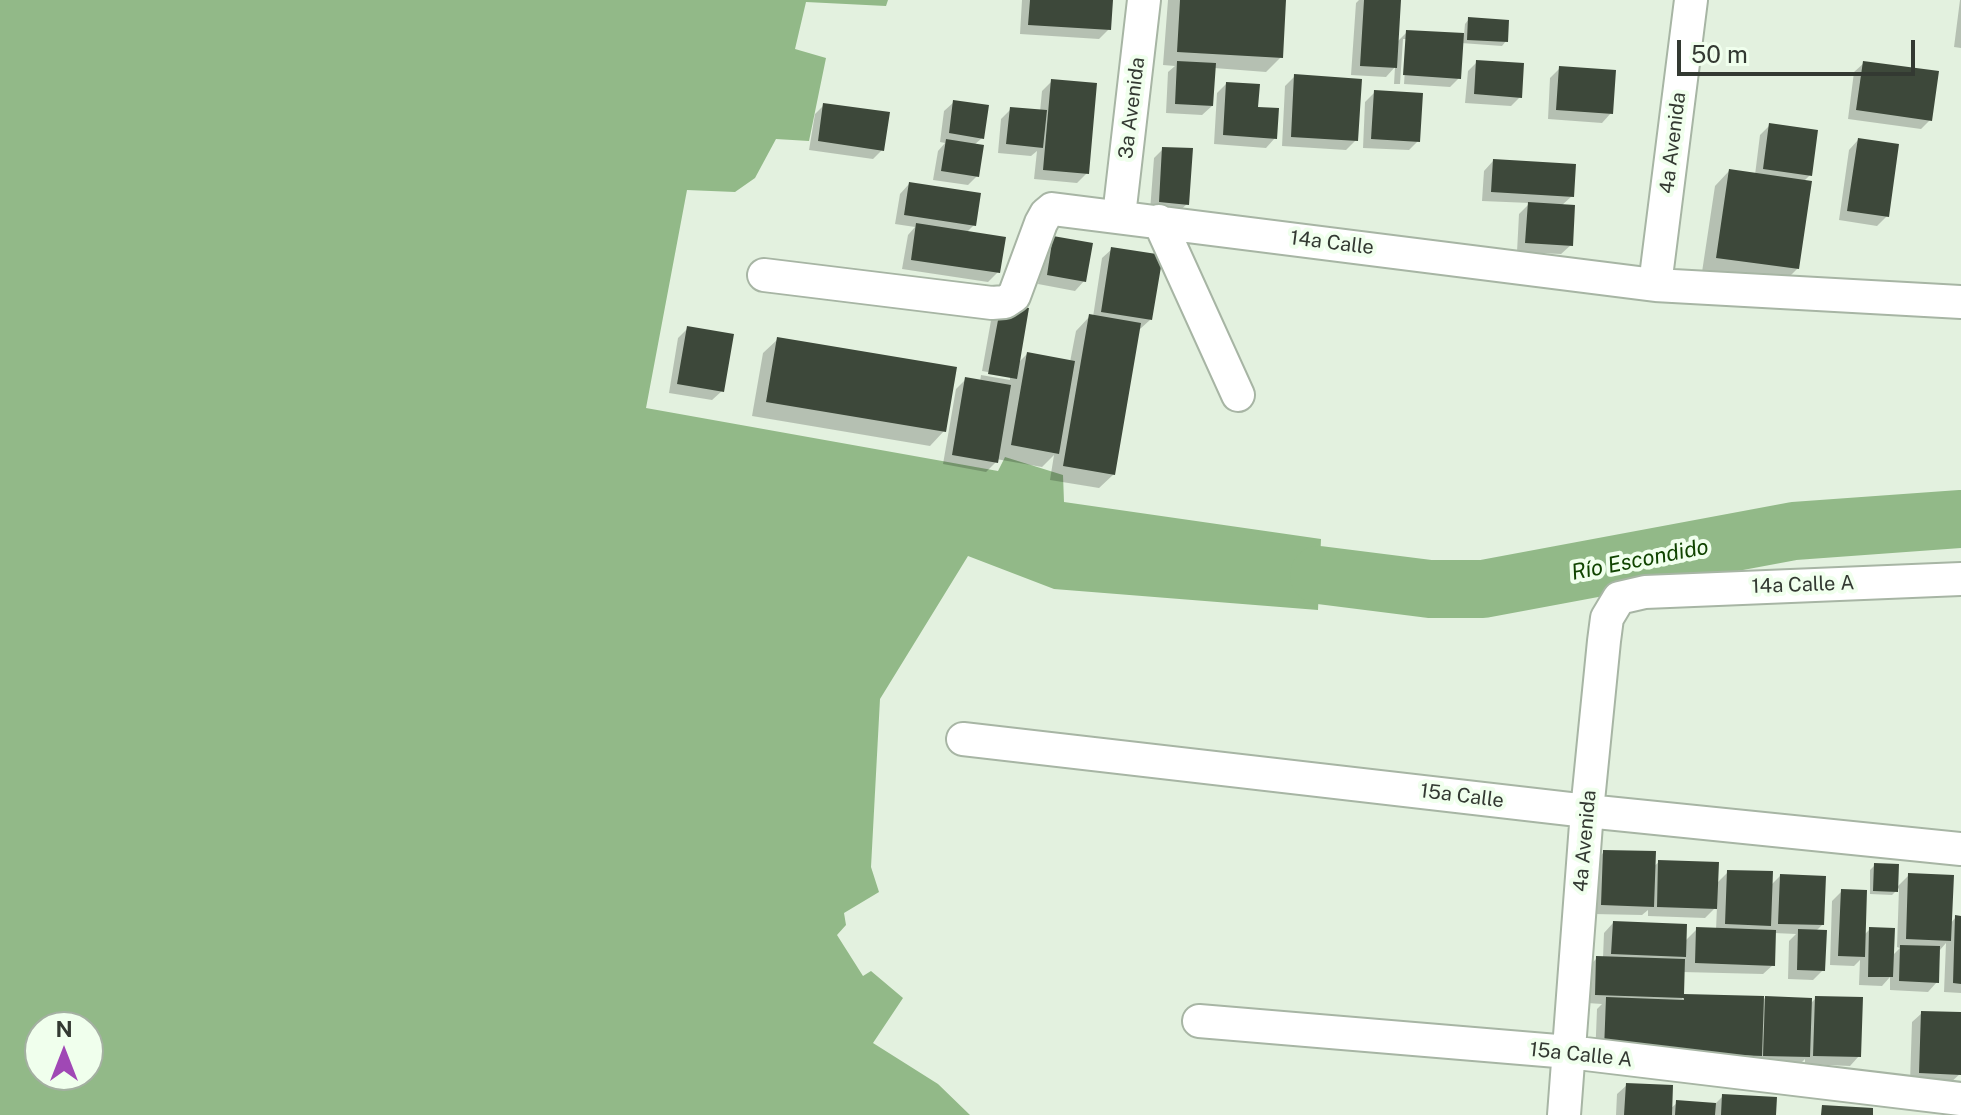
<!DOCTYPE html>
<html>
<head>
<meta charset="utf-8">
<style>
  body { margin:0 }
  #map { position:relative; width:1961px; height:1115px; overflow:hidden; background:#e3f1df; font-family:"Public Sans",sans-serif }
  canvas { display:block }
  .north { position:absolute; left:24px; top:1011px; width:80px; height:80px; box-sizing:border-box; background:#f0ffed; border:2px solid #a4b0a2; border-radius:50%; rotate:0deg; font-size:22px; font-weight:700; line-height:32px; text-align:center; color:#333932 }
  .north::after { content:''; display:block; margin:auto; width:28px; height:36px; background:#a048b5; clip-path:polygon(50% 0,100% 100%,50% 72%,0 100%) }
  .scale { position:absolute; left:1677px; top:40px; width:238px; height:36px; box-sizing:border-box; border:4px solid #333932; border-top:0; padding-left:10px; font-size:24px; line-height:28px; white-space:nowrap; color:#333932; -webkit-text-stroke:6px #f0ffed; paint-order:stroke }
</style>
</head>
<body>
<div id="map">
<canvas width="1961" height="1115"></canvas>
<div class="north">N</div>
<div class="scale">50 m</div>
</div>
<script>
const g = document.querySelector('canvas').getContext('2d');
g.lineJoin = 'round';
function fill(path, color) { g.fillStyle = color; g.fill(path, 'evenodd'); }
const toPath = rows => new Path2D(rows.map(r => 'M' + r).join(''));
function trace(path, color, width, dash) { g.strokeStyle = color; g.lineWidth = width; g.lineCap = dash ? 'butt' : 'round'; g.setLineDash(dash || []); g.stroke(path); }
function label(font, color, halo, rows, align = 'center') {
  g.font = font + ' "Public Sans",sans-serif'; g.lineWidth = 8; g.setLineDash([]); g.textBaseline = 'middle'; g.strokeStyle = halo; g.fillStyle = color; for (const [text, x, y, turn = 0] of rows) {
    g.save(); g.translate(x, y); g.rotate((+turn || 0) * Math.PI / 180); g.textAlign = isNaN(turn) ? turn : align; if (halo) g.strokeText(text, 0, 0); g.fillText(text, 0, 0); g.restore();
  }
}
const water = toPath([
  [0,0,888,0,886,6,806,2,795,49,826,58,809,141,776,139,755,178,735,192,687,190,646,408,998,471,1005,457,1063,475,1064,502,1321,539,1318,610,1054,589,968,556,880,699,871,867,879,892,844,913,846,925,837,935,863,976,871,971,903,998,873,1043,938,1084,970,1115,0,1115],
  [40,1027,88,1027,88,1075,40,1075]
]);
const shadow = toPath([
  [1022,0,1111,0,1109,29,1099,39,1020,34],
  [1168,0,1284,0,1281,57,1266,72,1214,68,1212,106,1202,115,1166,113,1168,72,1175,66,1163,65],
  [1359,0,1399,0,1397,42,1407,32,1464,35,1465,24,1469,19,1506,41,1502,46,1461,43,1459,78,1450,87,1404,84,1407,39,1403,39,1400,84,1394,84,1395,67,1386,77,1351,75,1356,3],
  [1960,0,1961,0,1961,48,1954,47],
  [1477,62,1520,97,1511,106,1465,103,1468,71],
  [1864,63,1930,120,1921,129,1848,119,1854,72],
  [1560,68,1611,113,1602,123,1548,119,1550,78],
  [1295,76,1356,140,1346,150,1282,146,1285,86],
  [1052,81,1087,173,1077,183,1034,179,1037,151,1031,156,998,153,1001,119,1011,109,1040,112,1042,91],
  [1226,84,1256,109,1275,138,1266,148,1214,144,1217,93],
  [1375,92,1418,141,1409,150,1363,148,1365,102],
  [954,102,982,138,974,145,977,176,968,185,933,180,938,151,945,143,940,142,944,111],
  [824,105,882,150,873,159,809,150,815,114],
  [1770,125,1810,175,1803,182,1798,268,1783,283,1702,272,1715,186,1729,171,1755,175,1760,135],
  [1858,140,1887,216,1877,226,1839,220,1849,150],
  [1163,149,1187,204,1177,213,1150,211,1154,158],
  [1493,161,1572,196,1561,206,1571,245,1561,254,1517,252,1519,214,1530,203,1482,201,1484,171],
  [909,184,974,225,966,233,998,272,988,282,902,269,908,235,915,227,895,224,900,194],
  [1054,238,1084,281,1075,291,1038,284,1044,248],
  [1112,249,1150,320,1140,329,1138,329,1114,474,1099,488,1050,480,1054,455,1042,467,996,459,996,462,986,472,943,464,956,389,966,379,980,382,981,375,1010,380,1010,376,982,371,992,315,1001,306,1017,364,1027,354,1070,362,1076,331,1090,316,1093,317,1102,258],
  [688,328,722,391,712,400,669,393,678,338],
  [778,339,944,431,930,446,752,416,763,353],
  [1604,852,1653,867,1659,862,1716,884,1728,872,1770,886,1780,876,1822,925,1815,932,1823,970,1813,980,1788,979,1789,941,1796,934,1774,933,1773,965,1763,974,1682,972,1682,999,1685,996,1810,1000,1810,1004,1816,998,1859,1056,1850,1066,1805,1064,1805,1059,1799,1065,1595,1059,1597,1009,1602,1004,1587,1003,1588,967,1597,958,1603,958,1604,933,1613,923,1685,941,1697,929,1716,930,1717,906,1705,918,1648,916,1648,910,1642,915,1593,914,1595,861],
  [1875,865,1896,888,1909,875,1950,924,1956,917,1961,918,1961,993,1944,992,1946,943,1940,950,1937,982,1928,992,1890,990,1890,977,1882,986,1859,985,1860,960,1854,966,1830,965,1832,901,1842,891,1864,935,1870,929,1892,956,1900,948,1897,947,1899,888,1892,895,1870,894,1870,870],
  [1922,1013,1961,1014,1961,1073,1950,1083,1910,1082,1912,1022],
  [1627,1085,1670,1109,1677,1103,1714,1105,1723,1096,1774,1115,1616,1115,1617,1094]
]);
const river = toPath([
  [1319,575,1430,589,1483,589,1794,531,1961,519]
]);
const building = toPath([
  [1030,0,1113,0,1111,30,1028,25],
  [1180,0,1286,0,1283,58,1177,52],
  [1364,0,1401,0,1397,68,1360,66],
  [1468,17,1509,20,1508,42,1467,40],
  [1406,30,1464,33,1461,79,1403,75],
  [1476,60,1524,63,1522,98,1474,94],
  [1177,61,1216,63,1213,106,1175,104],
  [1863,61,1939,71,1932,121,1856,110],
  [1559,66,1616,70,1613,114,1556,110],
  [1294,74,1362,79,1358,141,1291,137],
  [1051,79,1097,83,1089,174,1043,170],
  [1226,82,1260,84,1258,107,1279,108,1277,139,1223,135],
  [1374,90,1423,93,1420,142,1371,139],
  [953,100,989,105,984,139,949,133],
  [823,103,890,112,884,151,818,141],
  [1010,107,1047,110,1043,148,1006,144],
  [1769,123,1818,130,1812,176,1763,169],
  [1858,138,1899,144,1889,217,1847,211],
  [946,139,984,145,979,177,941,171],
  [1162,147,1193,148,1189,205,1159,202],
  [1493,159,1576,164,1574,197,1491,192],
  [1729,169,1812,181,1799,269,1716,258],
  [909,182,981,193,976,226,904,215],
  [1528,202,1575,205,1573,246,1525,243],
  [916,223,1006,237,1000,273,911,260],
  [1053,236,1093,243,1086,282,1047,275],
  [1111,247,1163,255,1152,320,1101,312],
  [1001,304,1029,308,1017,379,988,374],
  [1089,314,1141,323,1115,475,1063,466],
  [687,326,734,334,724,392,677,384],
  [777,337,957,367,946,432,766,402],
  [1027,352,1075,361,1059,454,1011,445],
  [965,377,1011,385,998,463,952,455],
  [1603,850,1656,851,1654,907,1601,905],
  [1658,860,1719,862,1717,909,1657,907],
  [1874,863,1899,864,1898,892,1873,891],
  [1727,870,1773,871,1771,926,1725,924],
  [1908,873,1954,875,1951,941,1906,939],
  [1780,874,1826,876,1824,925,1778,924],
  [1841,889,1867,890,1865,957,1838,956],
  [1955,915,1961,916,1961,984,1953,983],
  [1613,921,1687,924,1686,957,1611,954],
  [1696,927,1776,930,1775,966,1695,963],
  [1869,927,1895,928,1893,977,1868,977],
  [1798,929,1827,930,1825,971,1797,970],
  [1900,945,1940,946,1939,983,1899,981],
  [1596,956,1685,959,1684,994,1764,996,1762,1056,1604,1050,1606,997,1684,1000,1684,998,1595,995],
  [1765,996,1812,998,1810,1057,1763,1056],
  [1815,996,1863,997,1861,1057,1813,1056],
  [1921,1011,1961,1012,1961,1075,1919,1073],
  [1626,1083,1673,1085,1672,1115,1624,1115],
  [1722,1094,1777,1097,1776,1115,1721,1115],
  [1676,1100,1716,1103,1715,1115,1675,1115],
  [1822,1105,1873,1108,1873,1115,1821,1115]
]);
const minor = toPath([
  [1119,216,1144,0],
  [1159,221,1238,395],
  [764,275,992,303,1005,302,1014,296,1041,223,1046,214,1052,209,1655,285,1961,302],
  [1655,285,1691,0],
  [963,739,1587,811,1961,849],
  [1199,1021,1569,1052,1961,1099],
  [1564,1115,1587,811,1604,641,1607,618,1619,598,1645,592,1961,579]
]);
const streetNames = [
  ["3a Avenida",1132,108,-83],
  ["4a Avenida",1673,143,-83],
  ["14a Calle",1332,243,7],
  ["14a Calle A",1803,585,-2],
  ["15a Calle",1462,796,7],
  ["4a Avenida",1585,841,-85],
  ["15a Calle A",1581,1055,6]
];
const waterNames = [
  ["Río Escondido",1640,560,-11]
];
fill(water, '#92b988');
fill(shadow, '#0003');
trace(river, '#92b988', 58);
fill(building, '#3d483a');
trace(minor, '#a7b5a4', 36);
trace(minor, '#fff', 32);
label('20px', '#333932', '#f0ffed', streetNames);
label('italic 22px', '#104400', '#f0ffed', waterNames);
</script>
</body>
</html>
